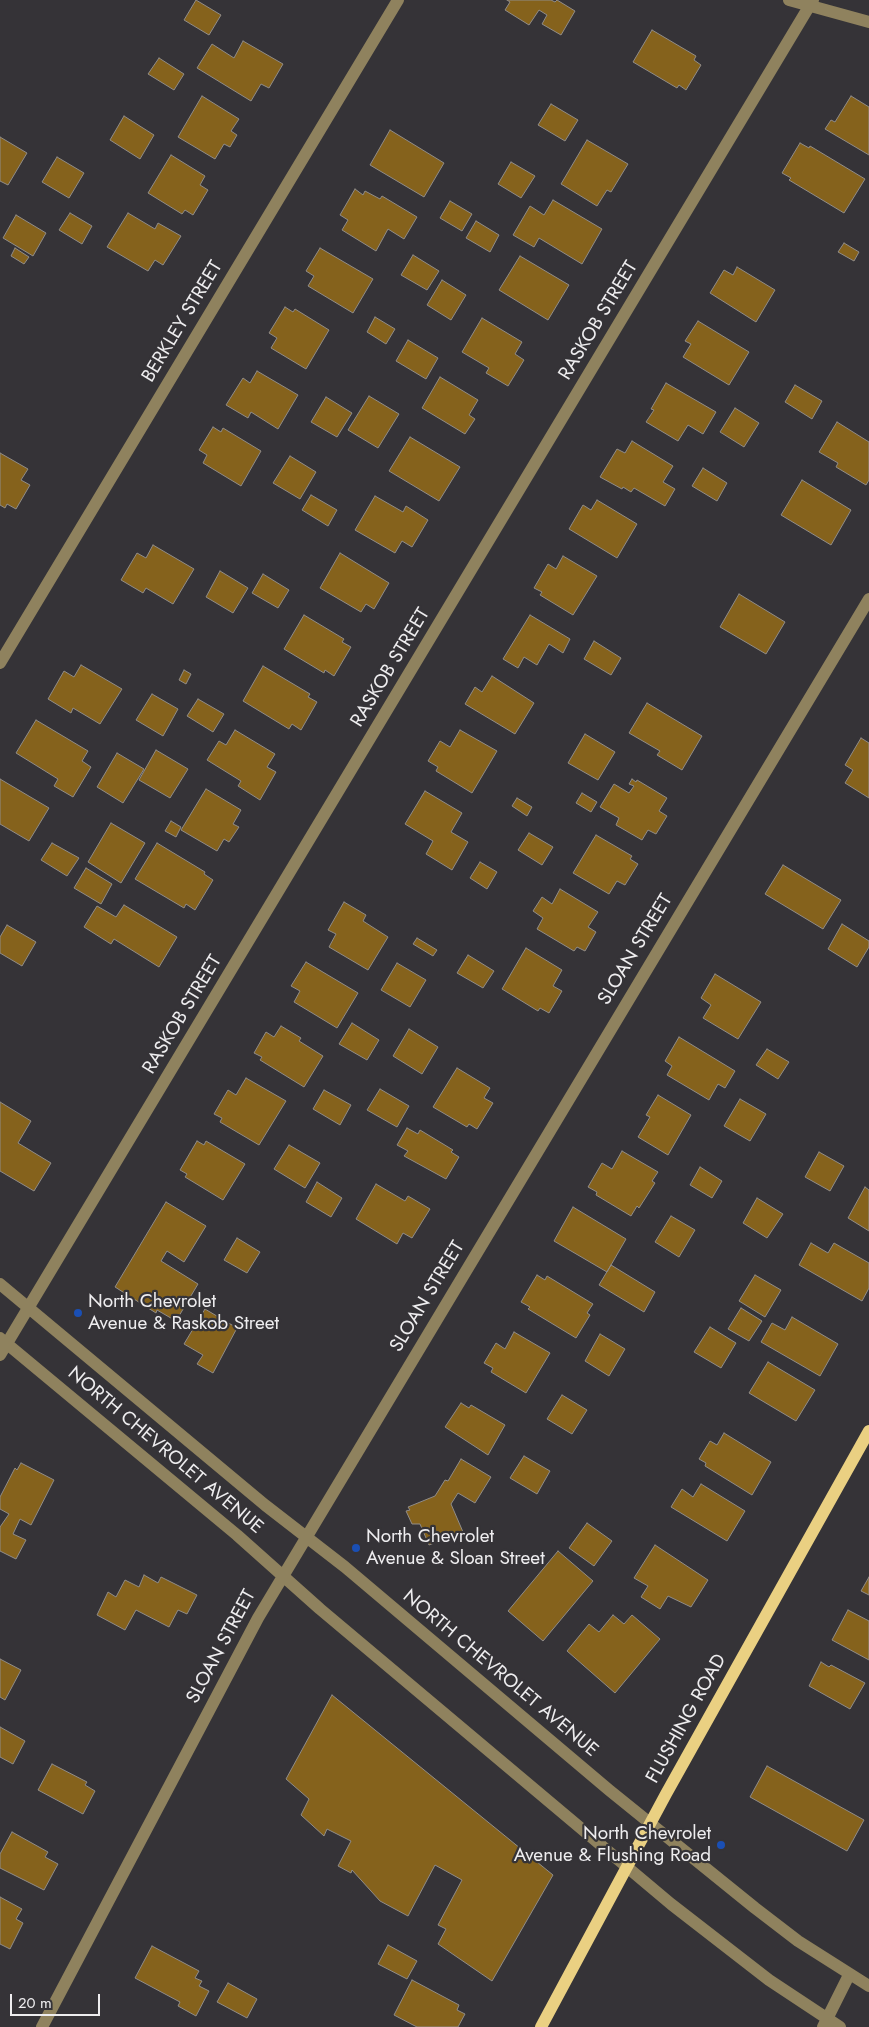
<!DOCTYPE html>
<html>
<head>
<meta charset="utf-8">
<style>
  body { margin:0 }
  #map { position:relative; width:869px; height:2027px; overflow:hidden; background:#353337; font-family:Jost,sans-serif }
  canvas { display:block }
  .scale { position:absolute; left:10px; top:1994px; width:90px; height:22px; box-sizing:border-box; border:2px solid #eeedef; border-top:0; padding-left:6px; font-size:15px; line-height:18px; white-space:nowrap; color:#eeedef; -webkit-text-stroke:4px #353337; paint-order:stroke }
</style>
</head>
<body>
<div id="map">
<canvas width="869" height="2027"></canvas>
<div class="scale">20 m</div>
</div>
<script>
const g = document.querySelector('canvas').getContext('2d');
g.lineJoin = 'round';
function fill(path, color) { g.fillStyle = color; g.fill(path, 'evenodd'); }
const toPath = rows => new Path2D(rows.map(r => 'M' + r).join(''));
function trace(path, color, width, dash) { g.strokeStyle = color; g.lineWidth = width; g.lineCap = dash ? 'butt' : 'round'; g.setLineDash(dash || []); g.stroke(path); }
function label(font, color, halo, rows, align = 'center') {
  g.font = font + ' Jost,sans-serif'; g.lineWidth = 4.5; g.setLineDash([]); g.textBaseline = 'middle'; g.strokeStyle = halo; g.fillStyle = color; for (const [text, x, y, turn = 0] of rows) {
    g.save(); g.translate(x, y); g.rotate((+turn || 0) * Math.PI / 180); g.textAlign = isNaN(turn) ? turn : align; if (halo) g.strokeText(text, 0, 0); g.fillText(text, 0, 0); g.restore();
  }
}
const building = toPath([
  [196,0,221,15,209,35,184,20,196,0],
  [507,0,551,0,555,2,557,0,575,11,561,35,542,24,547,15,539,10,529,25,505,10,510,2,507,0],
  [652,30,696,56,694,60,701,65,686,90,679,85,677,88,633,62,652,30],
  [243,41,283,64,269,88,261,84,251,101,197,68,212,44,234,58,243,41],
  [159,58,184,74,174,90,148,74,159,58],
  [202,96,239,119,231,131,237,135,230,147,224,144,215,159,178,137,202,96],
  [851,96,869,107,869,155,825,129,831,120,835,122,851,96],
  [551,104,578,120,565,141,538,125,551,104],
  [124,116,154,135,140,159,110,140,124,116],
  [390,130,444,163,424,197,370,165,390,130],
  [0,137,27,153,8,185,0,181,0,137],
  [587,140,628,164,611,192,607,190,597,206,561,184,587,140],
  [800,143,809,148,810,146,865,179,844,213,789,180,791,178,782,173,800,143],
  [171,155,205,176,200,185,208,190,193,215,185,210,182,214,148,193,171,155],
  [57,157,84,173,69,198,42,182,57,157],
  [511,162,535,176,521,198,498,184,511,162],
  [355,189,363,195,365,191,380,199,382,196,417,217,404,239,388,229,376,251,342,230,348,220,340,215,355,189],
  [553,200,602,229,582,264,539,238,534,247,513,235,530,206,544,215,553,200],
  [450,201,472,214,462,231,440,218,450,201],
  [70,213,92,226,82,244,59,230,70,213],
  [128,213,155,229,158,223,181,236,163,265,155,260,148,271,107,247,128,213],
  [16,215,46,233,33,256,3,238,16,215],
  [476,221,499,235,490,252,466,238,476,221],
  [844,243,859,252,854,261,838,252,844,243],
  [15,248,29,257,24,264,11,256,15,248],
  [320,248,373,279,353,313,308,286,314,276,306,271,320,248],
  [413,255,439,271,427,290,401,275,413,255],
  [520,256,569,285,548,320,499,290,520,256],
  [737,267,775,290,756,322,710,293,724,270,733,275,737,267],
  [442,280,466,295,451,320,427,305,442,280],
  [285,307,293,312,295,309,329,330,306,369,271,348,277,338,269,333,285,307],
  [375,317,395,329,386,344,367,332,375,317],
  [482,318,522,342,515,354,524,360,508,386,486,373,489,368,462,352,482,318],
  [698,321,749,352,729,385,683,357,691,344,685,341,698,321],
  [408,340,438,358,426,379,396,361,408,340],
  [257,371,298,395,278,429,251,412,248,418,226,405,243,378,250,383,257,371],
  [440,377,478,400,469,415,475,419,465,434,422,408,440,377],
  [666,383,716,412,703,434,688,425,678,441,646,422,654,410,651,409,666,383],
  [795,385,822,401,812,419,785,402,795,385],
  [369,396,399,414,378,448,348,430,369,396],
  [326,397,352,413,337,437,311,422,326,397],
  [735,408,759,423,744,447,720,432,735,408],
  [837,422,869,442,869,480,866,485,836,467,838,463,819,452,837,422],
  [213,427,221,432,223,428,261,451,241,486,203,463,207,455,199,450,213,427],
  [410,437,460,467,439,501,389,471,410,437],
  [632,441,673,466,663,482,675,489,665,506,634,488,631,492,623,487,622,489,600,477,617,449,625,453,632,441],
  [0,453,28,469,21,480,30,485,16,509,7,504,5,508,0,505,0,453],
  [290,456,316,472,300,499,273,483,290,456],
  [703,468,727,483,717,501,692,486,703,468],
  [802,480,851,510,831,545,781,515,802,480],
  [311,495,337,510,328,526,302,510,311,495],
  [375,496,403,512,406,506,428,520,412,547,402,541,395,553,355,530,375,496],
  [597,500,637,524,617,558,569,529,583,505,591,510,597,500],
  [153,545,194,569,173,604,146,588,143,593,121,580,137,553,146,558,153,545],
  [340,553,389,583,374,609,366,604,361,612,320,588,340,553],
  [563,556,597,576,573,615,540,595,542,592,534,588,548,564,556,569,563,556],
  [220,571,248,588,233,613,206,597,220,571],
  [263,574,289,590,278,608,252,593,263,574],
  [739,594,785,622,766,654,720,627,739,594],
  [304,615,344,639,342,642,351,647,334,676,325,670,324,673,284,649,304,615],
  [530,615,570,639,563,653,549,644,537,665,524,657,518,668,503,659,530,615],
  [594,641,621,658,611,675,584,659,594,641],
  [81,665,122,689,100,724,73,708,71,713,48,699,64,671,74,677,81,665],
  [263,666,310,694,308,697,317,702,301,730,292,724,289,729,243,701,263,666],
  [184,670,191,674,186,684,179,680,184,670],
  [492,676,534,703,515,734,465,704,475,687,482,692,492,676],
  [152,694,178,709,163,736,136,720,152,694],
  [198,699,224,714,213,732,187,716,198,699],
  [647,703,702,736,682,770,657,755,660,751,629,733,647,703],
  [36,720,88,751,82,761,91,767,73,797,54,786,58,779,16,753,36,720],
  [235,730,275,754,267,767,276,772,260,800,238,786,241,781,207,760,219,741,226,745,235,730],
  [460,730,497,751,472,793,436,771,438,767,428,761,440,741,450,747,460,730],
  [585,734,615,752,598,780,568,763,585,734],
  [861,738,869,743,869,798,845,783,853,770,845,765,861,738],
  [156,750,188,769,170,798,139,780,156,750],
  [117,753,144,769,123,803,97,787,117,753],
  [0,779,49,808,29,841,0,824,0,779],
  [632,779,636,782,637,780,667,798,659,811,667,816,656,834,648,830,642,840,616,825,619,818,600,807,614,784,629,793,634,786,629,784,632,779],
  [206,789,241,810,233,824,239,827,229,842,224,839,217,851,181,830,206,789],
  [425,791,462,813,451,832,468,842,452,870,426,854,433,841,405,824,425,791],
  [582,793,597,802,591,812,576,803,582,793],
  [517,798,532,807,527,816,512,806,517,798],
  [171,821,181,827,176,837,165,831,171,821],
  [111,823,145,843,121,883,88,862,111,823],
  [529,833,553,847,542,865,518,850,529,833],
  [596,835,632,856,630,859,638,864,625,885,617,881,609,894,573,873,596,835],
  [52,843,79,858,67,876,41,860,52,843],
  [157,843,205,872,204,874,213,880,195,910,186,904,184,908,135,879,157,843],
  [480,862,497,872,487,889,470,878,480,862],
  [783,865,841,900,823,929,765,894,783,865],
  [86,868,112,884,101,904,74,888,86,868],
  [560,889,598,912,588,927,596,932,585,951,577,947,574,951,537,929,543,918,533,911,542,897,552,904,560,889],
  [344,902,366,915,363,921,388,937,368,970,329,947,336,934,328,930,344,902],
  [124,905,177,937,159,967,114,939,111,944,84,927,97,906,116,917,124,905],
  [842,924,869,941,869,947,857,967,828,949,842,924],
  [7,925,36,942,22,966,0,953,0,937,7,925],
  [417,938,437,950,433,956,413,944,417,938],
  [526,948,562,970,553,986,562,991,549,1013,540,1008,538,1011,502,989,526,948],
  [468,955,494,971,483,988,457,973,468,955],
  [306,962,358,993,337,1028,294,1002,300,991,291,986,306,962],
  [397,963,426,980,410,1007,381,990,397,963],
  [715,974,761,1002,738,1039,703,1018,711,1005,701,998,715,974],
  [352,1023,379,1040,367,1060,339,1044,352,1023],
  [281,1026,301,1038,299,1041,323,1056,304,1087,260,1060,262,1057,254,1053,266,1032,274,1037,281,1026],
  [409,1029,438,1047,422,1074,393,1056,409,1029],
  [679,1037,735,1071,725,1088,718,1084,709,1100,667,1075,672,1066,665,1061,679,1037],
  [767,1049,789,1062,778,1079,756,1065,767,1049],
  [457,1068,490,1088,484,1098,493,1103,477,1129,469,1124,467,1127,433,1107,457,1068],
  [246,1078,286,1101,259,1145,220,1122,222,1118,214,1114,228,1090,236,1095,246,1078],
  [380,1089,409,1106,397,1127,367,1110,380,1089],
  [324,1090,351,1105,340,1125,313,1109,324,1090],
  [658,1095,691,1115,668,1155,638,1137,650,1117,646,1115,658,1095],
  [740,1099,766,1114,750,1141,724,1126,740,1099],
  [0,1102,31,1121,18,1143,51,1163,34,1191,0,1171,0,1102],
  [407,1128,418,1134,420,1130,453,1150,451,1152,459,1157,446,1179,404,1156,408,1151,397,1145,407,1128],
  [197,1141,204,1145,206,1141,245,1164,223,1200,185,1177,187,1174,180,1170,197,1141],
  [289,1145,320,1163,305,1188,274,1169,289,1145],
  [622,1151,658,1172,652,1181,655,1183,639,1208,637,1206,631,1216,596,1195,597,1192,588,1187,602,1163,612,1169,622,1151],
  [819,1152,844,1166,830,1191,805,1177,819,1152],
  [700,1167,722,1181,712,1198,690,1185,700,1167],
  [317,1182,342,1198,331,1217,306,1202,317,1182],
  [376,1184,405,1201,408,1196,430,1209,412,1238,403,1233,397,1244,356,1219,376,1184],
  [865,1187,869,1190,869,1231,848,1218,865,1187],
  [757,1198,783,1214,767,1238,743,1223,757,1198],
  [166,1202,206,1226,184,1262,167,1251,161,1261,198,1284,176,1321,157,1310,156,1313,115,1287,166,1202],
  [573,1207,626,1239,607,1272,554,1241,573,1207],
  [671,1216,695,1230,679,1257,655,1242,671,1216],
  [237,1238,260,1252,247,1273,224,1260,237,1238],
  [811,1243,828,1253,834,1243,869,1263,869,1288,862,1301,799,1265,811,1243],
  [611,1265,655,1292,644,1312,599,1285,611,1265],
  [537,1275,545,1280,547,1276,593,1304,587,1313,590,1315,576,1338,528,1309,530,1307,521,1302,537,1275],
  [755,1275,781,1290,765,1317,739,1301,755,1275],
  [741,1308,762,1321,749,1341,728,1329,741,1308],
  [205,1309,237,1328,213,1373,197,1364,203,1355,184,1344,205,1309],
  [792,1317,838,1344,820,1376,761,1342,772,1323,785,1330,792,1317],
  [710,1327,736,1343,721,1368,694,1352,710,1327],
  [514,1332,550,1353,526,1393,491,1372,493,1368,484,1363,496,1343,505,1349,514,1332],
  [600,1334,625,1349,609,1376,585,1361,600,1334],
  [768,1362,815,1390,796,1421,749,1393,768,1362],
  [562,1395,587,1410,572,1434,547,1419,562,1395],
  [461,1403,469,1408,471,1405,505,1425,488,1455,445,1427,461,1403],
  [724,1433,771,1462,752,1495,705,1466,706,1463,699,1459,710,1441,717,1445,724,1433],
  [524,1456,550,1471,537,1494,510,1478,524,1456],
  [461,1459,491,1477,475,1503,458,1493,451,1504,463,1532,429,1545,420,1524,412,1524,406,1511,410,1510,408,1507,435,1496,445,1480,448,1481,461,1459],
  [21,1463,54,1480,31,1525,20,1519,13,1534,26,1540,16,1559,0,1551,0,1527,9,1514,0,1509,0,1497,15,1468,17,1470,21,1463],
  [701,1484,745,1511,727,1541,671,1507,682,1489,693,1497,701,1484],
  [587,1523,612,1541,594,1566,569,1548,587,1523],
  [655,1545,708,1580,691,1607,668,1596,660,1609,641,1597,648,1586,634,1578,655,1545],
  [558,1551,593,1581,543,1641,508,1611,558,1551],
  [144,1575,158,1583,161,1577,197,1595,187,1614,178,1610,169,1627,136,1610,125,1630,97,1615,108,1592,116,1597,125,1580,139,1587,144,1575],
  [869,1577,869,1595,861,1591,869,1577],
  [848,1610,869,1621,869,1660,832,1640,848,1610],
  [613,1615,624,1624,632,1615,660,1639,615,1693,567,1651,589,1624,599,1632,613,1615],
  [0,1659,21,1670,5,1700,0,1697,0,1659],
  [821,1662,829,1667,831,1665,865,1683,850,1709,809,1686,821,1662],
  [332,1695,553,1875,492,1981,438,1944,446,1929,438,1925,462,1880,435,1865,408,1916,380,1901,352,1870,351,1873,338,1866,351,1841,327,1829,324,1836,301,1815,309,1799,286,1779,332,1695],
  [0,1727,25,1741,13,1764,0,1757,0,1727],
  [52,1764,87,1782,85,1785,95,1791,83,1814,38,1790,52,1764],
  [767,1766,864,1820,847,1851,750,1797,767,1766],
  [12,1832,48,1852,45,1857,58,1864,44,1890,0,1868,0,1854,12,1832],
  [0,1897,22,1909,16,1919,23,1923,10,1949,0,1944,0,1897],
  [388,1945,417,1961,407,1979,378,1964,388,1945],
  [152,1946,199,1971,195,1978,202,1981,199,1986,209,1991,196,2016,178,2006,180,2002,135,1978,152,1946],
  [412,1980,459,2005,457,2010,465,2014,458,2027,417,2027,394,2015,412,1980],
  [228,1983,257,1999,247,2018,217,2002,228,1983]
]);
const minor = toPath([
  [789,0,869,22],
  [0,663,398,0],
  [0,1284,265,1505,345,1567,609,1790,755,1908,798,1941,869,1986],
  [0,1338,237,1535,320,1609,671,1904,769,1980,840,2027],
  [0,1355,813,0],
  [42,2027,258,1618,869,599],
  [823,2027,849,1975]
]);
const major = toPath([
  [541,2027,666,1794,869,1431]
]);
const markers = [
  [78,1313,5,"#1a4fb4"],
  [356,1548,5,"#1a4fb4"],
  [721,1845,5,"#1a4fb4"]
];
const streetNames = [
  ["RASKOB STREET",599,321,-59],
  ["BERKLEY STREET",183,322,-59],
  ["RASKOB STREET",391,668,-59],
  ["SLOAN STREET",636,950,-59],
  ["RASKOB STREET",183,1015,-59],
  ["SLOAN STREET",428,1297,-59],
  ["NORTH CHEVROLET AVENUE",165,1451,40],
  ["SLOAN STREET",222,1647,-62],
  ["NORTH CHEVROLET AVENUE",500,1674,40],
  ["FLUSHING ROAD",687,1719,-61]
];
const poiNames = [
  ["North Chevrolet",88,1302],
  ["Avenue & Raskob Street",88,1324],
  ["North Chevrolet",366,1537],
  ["Avenue & Sloan Street",366,1559],
  ["North Chevrolet",711,1834,"right"],
  ["Avenue & Flushing Road",711,1856,"right"]
];
fill(building, '#85621c');
trace(building, '#908c88', 1);
trace(minor, '#8f825e', 12);
trace(major, '#ead082', 12);
for (const [x, y, r, color] of markers) { const dot = new Path2D(); dot.arc(x, y, r, 0, 2 * Math.PI); g.fillStyle = color; g.fill(dot); trace(dot, '#353337', 2); }
label('19px', '#eeedef', '#353337', streetNames);
label('19px', '#eeedef', '#353337', poiNames, 'left');
</script>
</body>
</html>
